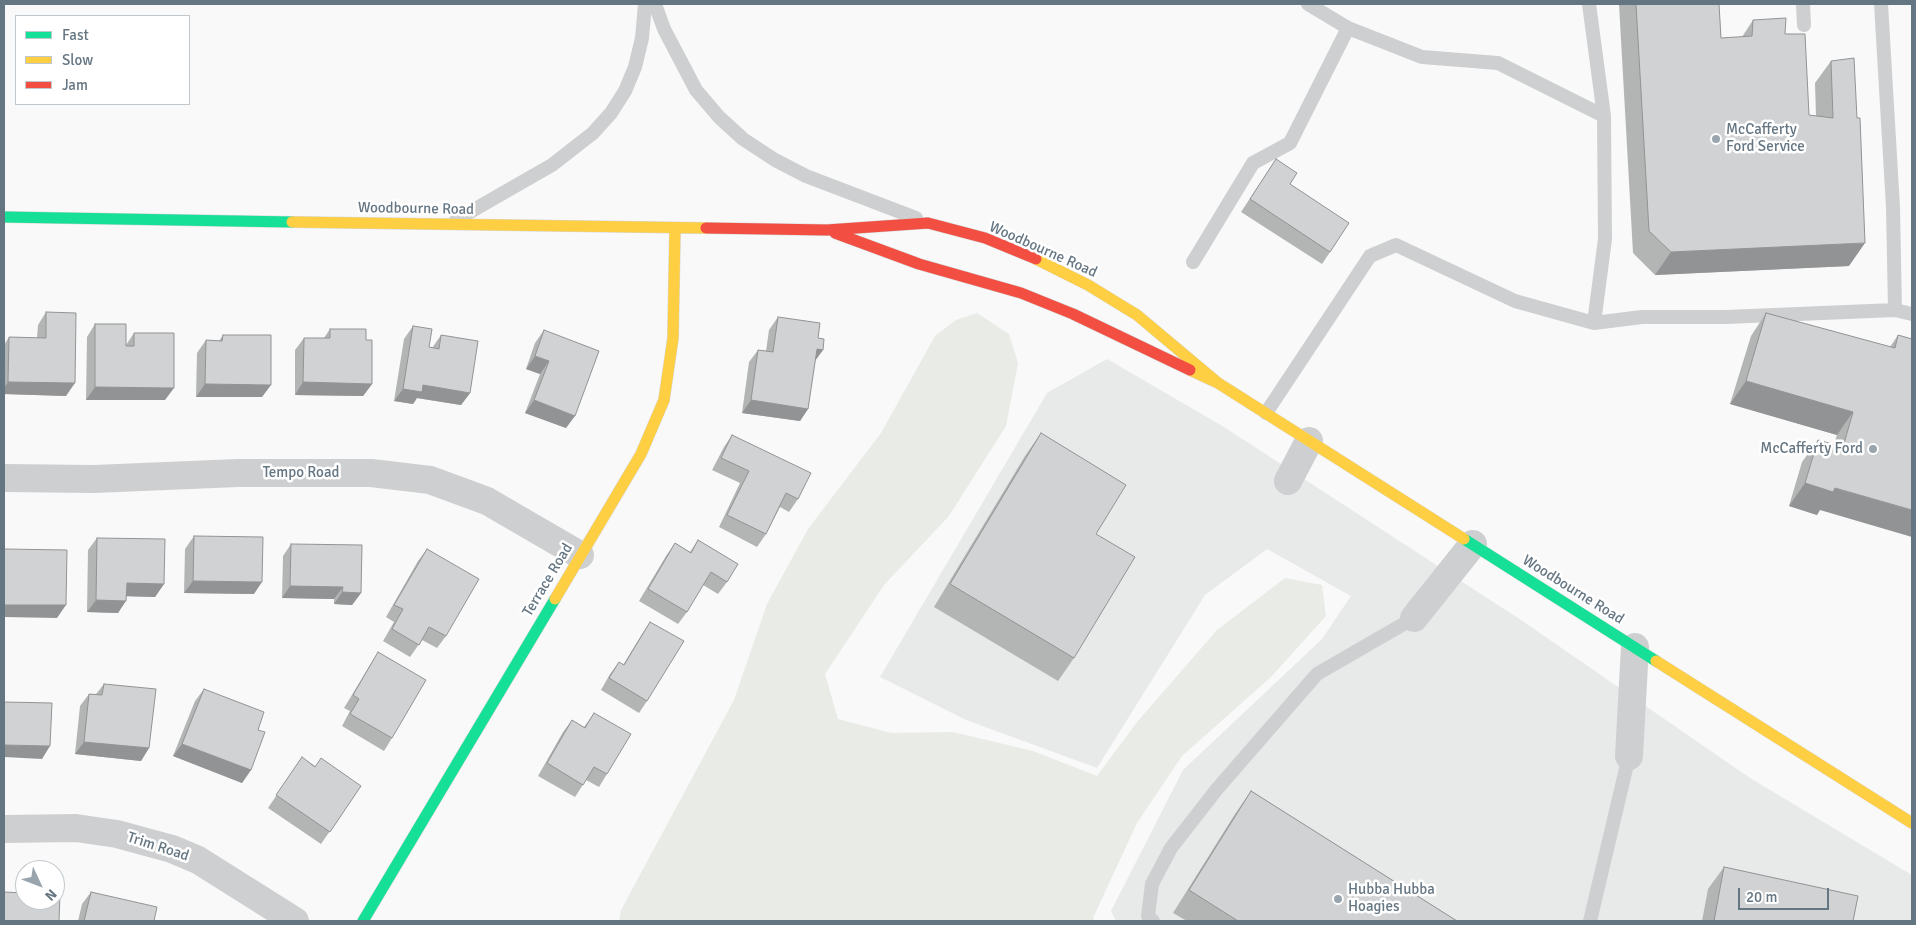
<!DOCTYPE html>
<html>
<head>
<meta charset="utf-8">
<style>
  body { margin:0 }
  #map { position:relative; width:1916px; height:925px; overflow:hidden; background:#f9f9f9; font-family:Signika,sans-serif }
  canvas { display:block }
  .frame { position:absolute; inset:0; border:5px solid #657683; pointer-events:none }
  .legend { position:absolute; left:15px; top:15px; width:175px; height:90px; box-sizing:border-box; background:#fff; border:1px solid #c1c8cd; margin:0; padding:6px 9px; list-style:none; font-size:15px; color:#657683 }
  .legend li { display:flex; align-items:center; gap:10px; height:25px }
  .legend b { width:25px; border:1px solid #c1c8cd }
  .north { position:absolute; left:15px; top:860px; width:50px; height:50px; box-sizing:border-box; background:#fff; border:1px solid #c1c8cd; border-radius:50%; rotate:133deg; font-size:14px; font-weight:700; line-height:20px; text-align:center; color:#657683 }
  .north::after { content:''; display:block; margin:auto; width:18px; height:22px; background:#99a4ac; clip-path:polygon(50% 0,100% 100%,50% 72%,0 100%) }
  .scale { position:absolute; left:1738px; top:888px; width:91px; height:22px; box-sizing:border-box; border:2px solid #657683; border-top:0; padding-left:6px; font-size:15px; line-height:18px; white-space:nowrap; color:#657683; -webkit-text-stroke:4px #fff; paint-order:stroke }
</style>
</head>
<body>
<div id="map">
<canvas width="1916" height="925"></canvas>
<div class="frame"></div>
<ul class="legend">
<li><b style="height:6px;background:#16e098"></b>Fast</li>
<li><b style="height:6px;background:#ffcf43"></b>Slow</li>
<li><b style="height:6px;background:#f24e42"></b>Jam</li>
</ul>
<div class="north">N</div>
<div class="scale">20 m</div>
</div>
<script>
const g = document.querySelector('canvas').getContext('2d');
g.lineJoin = 'round';
function fill(path, color) { g.fillStyle = color; g.fill(path, 'evenodd'); }
const toPath = rows => new Path2D(rows.map(r => 'M' + r).join(''));
function trace(path, color, width, dash) { g.strokeStyle = color; g.lineWidth = width; g.lineCap = dash ? 'butt' : 'round'; g.setLineDash(dash || []); g.stroke(path); }
function label(font, color, halo, rows, align = 'center') {
  g.font = font + ' Signika,sans-serif'; g.lineWidth = 5; g.setLineDash([]); g.textBaseline = 'middle'; g.strokeStyle = halo; g.fillStyle = color; for (const [text, x, y, turn = 0] of rows) {
    g.save(); g.translate(x, y); g.rotate((+turn || 0) * Math.PI / 180); g.textAlign = isNaN(turn) ? turn : align; if (halo) g.strokeText(text, 0, 0); g.fillText(text, 0, 0); g.restore();
  }
}
const built = toPath([
  [1107,359,1224,427,1521,620,1750,778,1912,875,1912,921,1116,921,1111,911,1183,770,1322,639,1351,596,1267,549,1205,595,1097,768,966,720,880,677,1047,393]
]);
const green = toPath([
  [977,313,1009,334,1018,363,1006,426,949,516,884,585,825,674,838,719,891,733,953,732,1033,751,1097,776,1137,722,1217,630,1285,578,1322,585,1326,616,1271,677,1182,756,1137,823,1093,918,1095,921,619,921,621,910,734,700,767,604,808,529,881,433,935,336,956,320]
]);
const lane = toPath([
  [655,4,664,29,696,90,719,117,743,139,775,160,806,176,916,218],
  [1308,4,1348,28,1422,57,1498,63,1604,116,1605,239,1594,323],
  [1589,4,1604,116],
  [1803,4,1804,25],
  [1881,4,1893,207,1895,310],
  [456,220,552,165,593,133,611,113,625,91,635,67,642,38,645,4],
  [1193,262,1253,163,1290,143,1348,28],
  [1266,413,1370,256,1396,245,1515,301,1594,323,1642,317,1726,317,1895,310,1912,314],
  [1153,921,1148,916,1152,884,1171,848,1217,789,1317,674,1414,618],
  [1590,921,1629,756]
]);
const street = toPath([
  [4,478,94,479,238,473,371,473,430,480,487,501,580,555],
  [1288,481,1309,441],
  [1414,618,1473,544],
  [1629,756,1635,647],
  [4,829,76,828,117,834,172,849,198,860,295,921]
]);
const fast = toPath([
  [4,217,292,222],
  [1464,539,1656,661],
  [363,921,555,599]
]);
const slow = toPath([
  [292,222,706,228],
  [1036,259,1088,285,1137,315,1218,383],
  [1190,370,1218,383,1464,539],
  [555,599,641,454,664,400,673,338,675,228],
  [1656,661,1912,823]
]);
const jam = toPath([
  [706,228,827,230,928,223,985,238,1036,259],
  [835,233,919,264,1021,293,1073,314,1190,370]
]);
const wall = toPath([
  [1619,4,1719,4,1721,38,1742,37,1753,20,1785,34,1809,115,1816,116,1815,83,1831,61,1849,266,1655,275,1633,253],
  [1276,159,1290,184,1330,252,1322,264,1241,212],
  [46,312,66,396,4,394,4,345,9,337,37,338,38,325],
  [1766,313,1890,347,1898,335,1912,339,1817,515,1789,506,1802,462,1818,440,1834,444,1837,435,1730,404,1751,336],
  [778,317,818,338,823,350,815,361,808,409,800,421,742,413,749,362,758,350,766,351,769,330],
  [95,324,126,345,134,333,165,400,86,400,87,337],
  [413,326,429,347,432,348,441,335,470,393,461,405,417,398,413,404,394,401,404,339],
  [330,329,366,340,372,384,363,396,295,395,295,350,304,338,324,338],
  [544,330,566,428,525,413,540,374,526,369,535,343],
  [223,335,262,397,196,397,197,353,206,340,219,341],
  [1041,433,1074,658,1058,681,934,607,1025,456],
  [732,435,798,499,789,512,780,507,766,534,757,547,719,527,740,483,712,470,724,447],
  [194,536,254,594,184,593,185,549],
  [97,538,164,584,155,597,126,596,118,613,87,612,88,550],
  [698,540,727,582,718,594,703,585,687,612,678,624,639,601,666,556,675,543,690,552],
  [291,544,361,593,352,605,334,604,334,599,282,598,283,556],
  [427,549,446,636,437,648,422,640,410,657,383,641,394,622,386,617,418,561],
  [650,622,647,701,639,713,601,690,610,674,619,662,623,665,642,634],
  [378,652,392,738,384,751,342,726,350,711,344,708,370,665],
  [104,684,149,748,141,761,75,754,80,706,89,694,96,694],
  [204,689,258,730,251,770,242,783,173,756,195,701],
  [594,713,607,774,599,787,586,780,575,797,538,776,563,732,572,720,584,727],
  [302,757,315,766,361,786,321,844,268,808],
  [1251,791,1457,921,1187,921,1173,913,1235,814],
  [1724,867,1853,921,1702,921,1708,889],
  [91,892,154,921,78,921,82,904]
]);
const shadedWall = toPath([
  [1865,243,1849,266,1655,275,1671,252],
  [817,349,823,350,814,362],
  [535,356,549,361,540,374,526,369],
  [1746,381,1853,412,1837,435,1730,404],
  [8,382,75,383,66,396,4,394,4,388],
  [303,382,372,384,363,396,295,395],
  [205,384,271,385,262,397,196,397],
  [423,385,470,393,461,405,417,398,413,404,394,401,403,389],
  [95,387,174,388,165,400,86,400],
  [534,400,575,416,566,428,525,413],
  [751,400,808,409,800,421,742,413],
  [1805,483,1835,488,1912,510,1912,537,1820,510,1817,515,1789,506],
  [193,581,262,582,254,594,184,593],
  [127,583,164,584,155,597,118,596],
  [290,586,343,587,334,599,282,598],
  [342,592,361,593,352,605,334,604],
  [96,600,126,601,118,613,87,612],
  [4,605,66,605,57,618,4,617],
  [84,742,149,748,141,761,75,754],
  [182,744,251,770,242,783,173,756],
  [4,745,50,746,42,759,4,757]
]);
const building = toPath([
  [1636,4,1719,4,1721,38,1752,36,1753,20,1786,18,1785,34,1805,34,1809,115,1833,118,1831,61,1854,58,1857,118,1860,118,1865,243,1671,252,1649,231,1636,4],
  [1276,159,1297,173,1290,184,1349,223,1330,252,1250,199,1276,159],
  [46,312,76,313,75,383,8,382,9,337,46,338,46,312],
  [1766,313,1895,348,1898,335,1912,339,1912,510,1835,488,1833,492,1805,483,1818,440,1843,447,1853,412,1746,381,1766,313],
  [778,317,820,323,818,338,824,339,823,350,817,349,808,409,751,400,758,350,773,352,778,317],
  [95,324,126,324,126,346,134,346,134,333,174,333,174,388,95,387,95,324],
  [413,326,432,329,429,347,439,349,441,335,478,341,470,393,423,385,422,392,403,389,413,326],
  [330,329,366,329,366,340,372,340,372,384,303,382,304,338,330,338,330,329],
  [544,330,599,351,575,416,534,400,549,361,535,356,544,330],
  [223,335,271,335,271,385,205,384,206,340,222,341,223,335],
  [1041,433,1126,485,1096,534,1135,557,1074,658,950,584,1041,433],
  [732,435,811,473,798,499,786,493,766,534,727,515,749,471,721,458,732,435],
  [194,536,263,537,262,582,193,581,194,536],
  [97,538,165,539,164,584,127,583,126,601,96,600,97,538],
  [698,540,738,564,727,582,711,572,687,612,648,589,675,543,691,553,698,540],
  [291,544,362,545,361,593,342,592,343,587,290,586,291,544],
  [4,549,67,550,66,605,4,605,4,549],
  [427,549,479,579,446,636,429,627,419,645,392,629,403,609,394,605,427,549],
  [650,622,684,641,647,701,609,678,619,662,624,665,650,622],
  [378,652,426,680,392,738,350,714,359,699,353,695,378,652],
  [104,684,156,689,149,748,84,742,89,694,102,695,104,684],
  [204,689,264,712,258,730,265,732,251,770,182,744,204,689],
  [4,702,52,703,50,746,4,745,4,702],
  [594,713,631,734,607,774,594,767,583,785,547,763,572,720,585,728,594,713],
  [302,757,315,767,321,758,361,786,330,832,276,795,302,757],
  [1251,791,1457,921,1238,921,1189,890,1251,791],
  [1724,867,1858,896,1853,921,1714,921,1724,867],
  [4,892,25,893,25,900,55,900,55,893,60,893,59,921,4,921,4,892],
  [91,892,157,907,154,921,84,921,91,892]
]);
const markers = [
  [1716,139,5,"#99a4ac"],
  [1873,449,5,"#99a4ac"],
  [1338,899,5,"#99a4ac"]
];
const poiNames = [
  ["McCafferty",1726,130],
  ["Ford Service",1726,147],
  ["McCafferty Ford",1863,449,"right"],
  ["Hubba Hubba",1348,890],
  ["Hoagies",1348,907]
];
const streetNames = [
  ["Woodbourne Road",416,209,1],
  ["Woodbourne Road",1043,250,24],
  ["Tempo Road",301,473],
  ["Terrace Road",548,580,-59],
  ["Woodbourne Road",1573,590,32],
  ["Trim Road",158,847,18]
];
fill(built, '#e8e9e9');
fill(green, '#e8ebe6');
trace(fast, '#d5d6d7', 12);
trace(slow, '#d5d6d7', 12);
trace(jam, '#d5d6d7', 12);
trace(lane, '#cecfd0', 14);
trace(street, '#cecfd0', 28);
trace(fast, '#16e098', 11);
trace(slow, '#ffcf43', 11);
trace(jam, '#f24e42', 11);
fill(wall, '#b3b5b5');
fill(shadedWall, '#929394');
fill(building, '#d0d2d3');
trace(building, '#929394', 1);
for (const [x, y, r, color] of markers) { const dot = new Path2D(); dot.arc(x, y, r, 0, 2 * Math.PI); g.fillStyle = color; g.fill(dot); trace(dot, '#fff', 2); }
label('15px', '#657683', '#fff', poiNames, 'left');
label('15px', '#657683', '#fff', streetNames);
</script>
</body>
</html>
